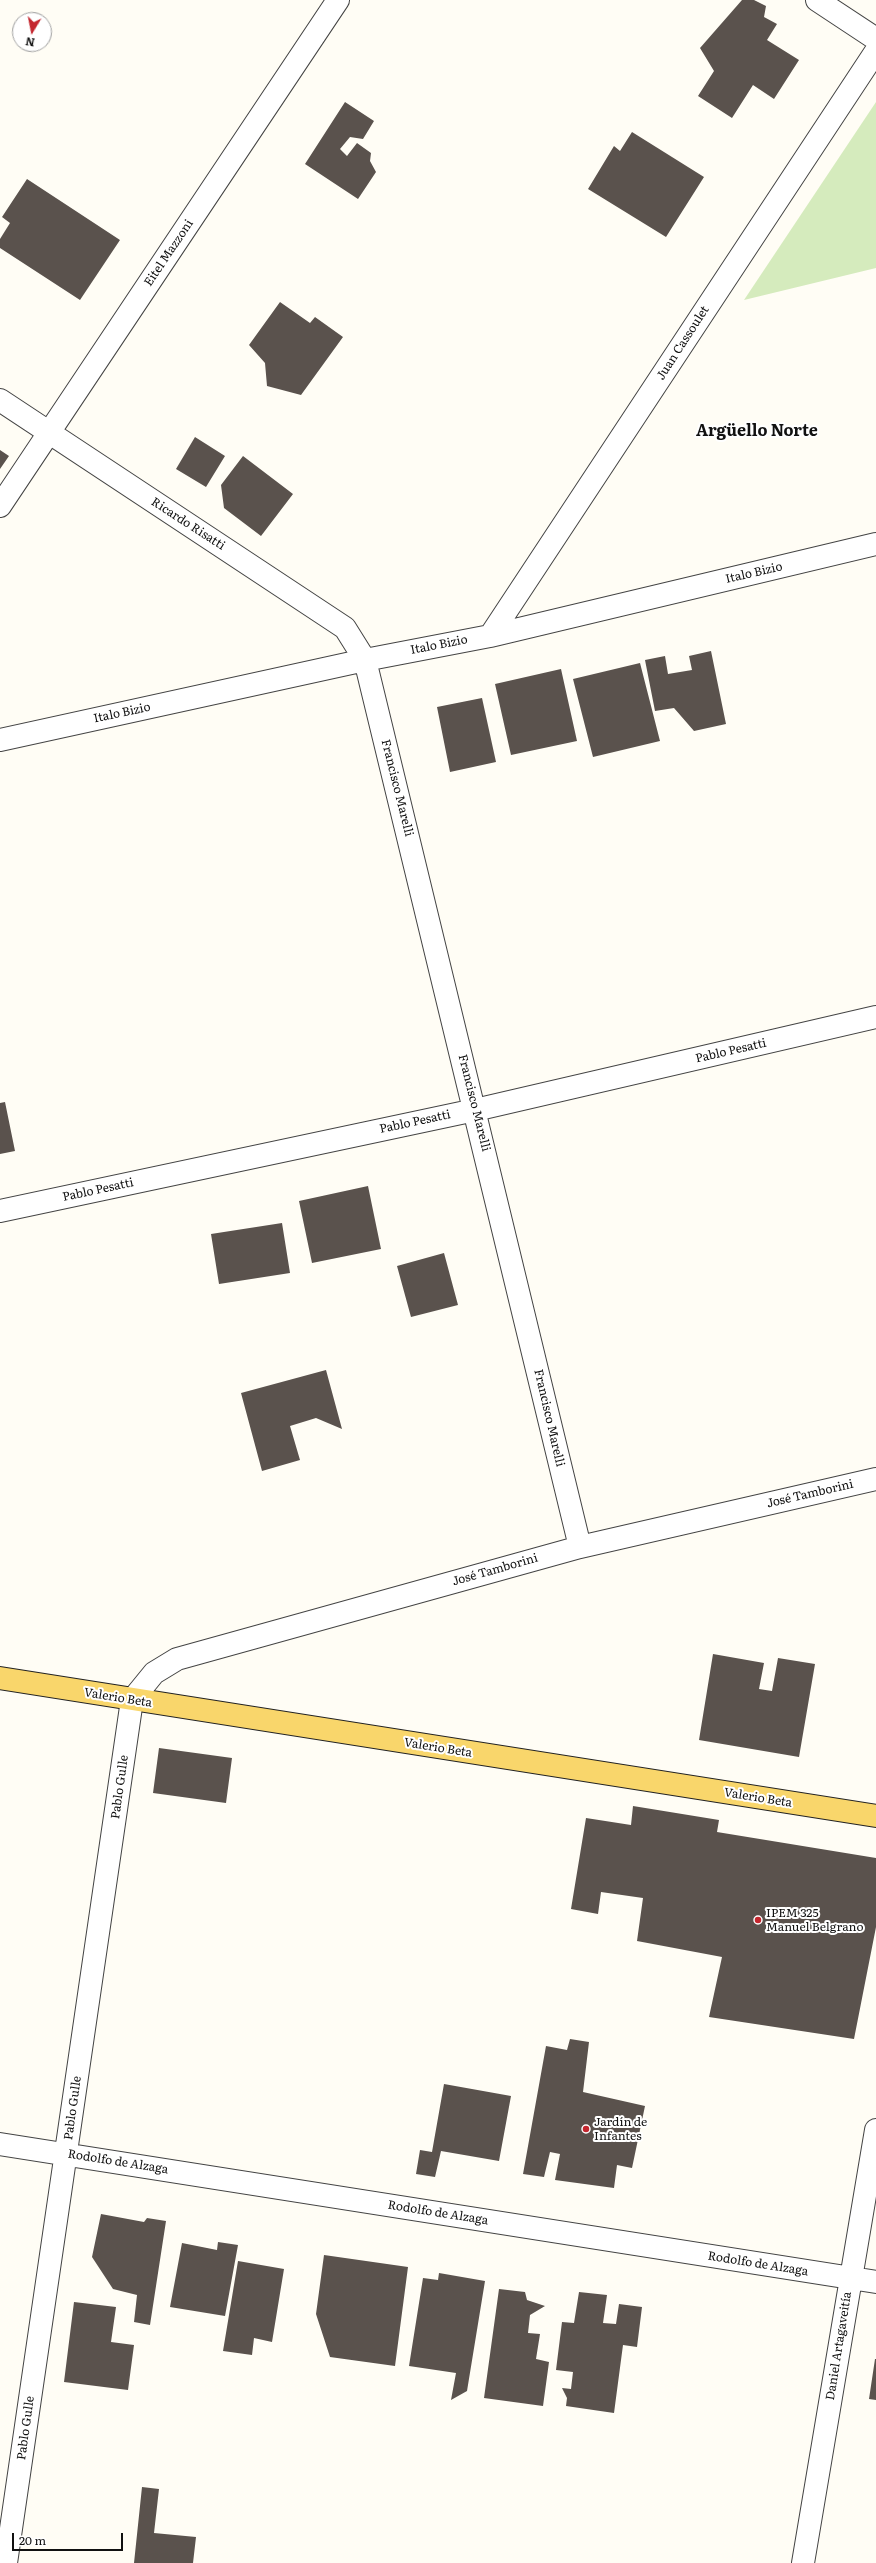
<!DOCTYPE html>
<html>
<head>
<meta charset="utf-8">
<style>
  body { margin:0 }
  #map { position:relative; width:876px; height:2563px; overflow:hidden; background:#fffdf5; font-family:Literata,serif }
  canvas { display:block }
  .north { position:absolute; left:12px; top:12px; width:40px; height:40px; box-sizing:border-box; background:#fff; border:1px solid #a0a0a0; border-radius:50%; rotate:190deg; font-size:11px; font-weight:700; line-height:16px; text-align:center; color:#111 }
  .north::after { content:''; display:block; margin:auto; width:14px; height:18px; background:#c4262e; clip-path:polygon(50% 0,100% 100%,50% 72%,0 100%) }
  .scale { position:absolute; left:12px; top:2533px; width:111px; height:18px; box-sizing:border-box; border:2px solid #111; border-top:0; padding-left:5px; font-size:12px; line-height:14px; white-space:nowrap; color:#111; -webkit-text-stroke:3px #fff; paint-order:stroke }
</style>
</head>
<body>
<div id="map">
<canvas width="876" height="2563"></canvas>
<div class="north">N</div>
<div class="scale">20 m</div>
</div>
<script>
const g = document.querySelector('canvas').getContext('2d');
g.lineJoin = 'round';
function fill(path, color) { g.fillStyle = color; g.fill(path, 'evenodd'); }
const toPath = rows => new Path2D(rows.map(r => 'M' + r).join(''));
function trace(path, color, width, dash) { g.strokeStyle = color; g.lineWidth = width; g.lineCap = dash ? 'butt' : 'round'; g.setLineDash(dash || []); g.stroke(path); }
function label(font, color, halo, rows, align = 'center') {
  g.font = font + ' Literata,serif'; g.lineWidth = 4; g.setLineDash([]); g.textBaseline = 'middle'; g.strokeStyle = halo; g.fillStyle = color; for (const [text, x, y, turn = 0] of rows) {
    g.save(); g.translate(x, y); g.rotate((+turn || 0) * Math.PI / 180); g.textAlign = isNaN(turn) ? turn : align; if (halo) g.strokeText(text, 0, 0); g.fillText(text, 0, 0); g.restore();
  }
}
const green = toPath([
  [876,102,876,268,744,300]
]);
const building = toPath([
  [742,0,754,0,766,6,764,17,777,24,767,40,799,60,774,99,753,85,732,118,698,96,714,71,700,48],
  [345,102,374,121,363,139,350,137,340,149,347,156,357,143,371,153,370,161,376,172,358,199,305,164],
  [632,132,704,177,666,237,588,189,614,146,620,151],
  [27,179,120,240,80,300,0,248,0,239,10,223,2,217],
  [280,302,310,323,315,317,343,337,301,395,267,386,265,363,249,345],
  [195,437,225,456,206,487,176,469],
  [0,450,9,456,0,469],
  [243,456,293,494,261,536,224,508,221,485],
  [711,651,726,724,694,731,674,708,655,711,645,660,665,656,668,674,692,670,689,656],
  [640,663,660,741,593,757,573,679],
  [561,669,577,741,511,755,495,684],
  [482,698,496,762,450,772,437,707],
  [5,1102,15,1151,0,1154,0,1103],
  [368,1186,381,1249,312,1263,299,1201],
  [282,1223,290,1273,219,1284,211,1234],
  [444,1253,458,1305,411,1317,397,1266],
  [326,1370,342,1429,316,1418,290,1426,300,1460,262,1471,241,1393],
  [713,1654,764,1663,759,1689,772,1691,778,1658,815,1664,799,1757,699,1740],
  [159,1748,232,1758,226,1803,153,1793],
  [633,1806,719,1820,717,1832,876,1858,876,1927,854,2039,709,2017,722,1957,637,1941,643,1898,601,1892,598,1914,571,1909,586,1818,631,1825],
  [570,2039,589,2042,583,2092,645,2106,632,2168,617,2165,614,2188,555,2180,560,2154,550,2152,544,2177,523,2174,546,2046,567,2050],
  [444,2084,511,2096,499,2161,441,2151,435,2177,416,2174,420,2150,432,2152],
  [101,2214,144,2222,147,2218,166,2221,150,2325,134,2322,137,2295,113,2289,92,2257],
  [218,2242,238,2245,225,2316,170,2307,182,2243,217,2250],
  [324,2255,408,2267,395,2366,330,2357,316,2314],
  [238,2261,284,2269,272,2342,254,2338,252,2355,223,2351],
  [439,2273,485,2281,467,2391,451,2400,456,2373,409,2366,423,2278,438,2280],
  [499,2289,525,2292,527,2300,545,2306,530,2315,528,2333,540,2334,536,2359,549,2362,543,2406,484,2398],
  [579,2292,607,2295,603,2323,616,2324,619,2304,642,2307,637,2347,623,2345,614,2413,566,2406,567,2398,562,2388,571,2389,573,2372,556,2370,562,2322,574,2323],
  [74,2302,116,2307,111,2342,134,2345,128,2390,64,2382],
  [875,2359,876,2359,876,2400,869,2399],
  [142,2487,159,2489,154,2533,196,2537,193,2563,134,2563]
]);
const minor = toPath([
  [817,0,876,39],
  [0,400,345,628,365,660,580,1547],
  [0,506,338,0],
  [490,636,876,51],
  [0,740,365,660,490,636,876,544],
  [0,1211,475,1110,876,1017],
  [0,2144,876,2282],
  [6,2563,132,1700,154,1673,177,1659,580,1547,876,1479],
  [803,2563,876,2130]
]);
const major = toPath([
  [0,1678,876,1816]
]);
const markers = [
  [758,1920,4,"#c4262e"],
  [586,2129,4,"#c4262e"]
];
const streetNames = [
  ["Eitel Mazzoni",169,253,-56],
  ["Juan Cassoulet",683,343,-57],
  ["Ricardo Risatti",188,524,33],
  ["Italo Bizio",754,573,-13],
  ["Italo Bizio",439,645,-11],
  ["Italo Bizio",122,713,-12],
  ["Francisco Marelli",397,788,76],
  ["Pablo Pesatti",731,1051,-13],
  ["Francisco Marelli",474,1103,76],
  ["Pablo Pesatti",415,1122,-12],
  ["Pablo Pesatti",98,1190,-12],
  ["Francisco Marelli",549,1418,77],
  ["José Tamborini",810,1494,-13],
  ["José Tamborini",495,1570,-16],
  ["Valerio Beta",118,1698,9],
  ["Valerio Beta",438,1748,9],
  ["Pablo Gulle",120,1787,-82],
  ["Valerio Beta",758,1798,9],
  ["Pablo Gulle",73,2108,-82],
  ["Rodolfo de Alzaga",118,2162,9],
  ["Rodolfo de Alzaga",438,2213,9],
  ["Rodolfo de Alzaga",758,2264,9],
  ["Daniel Artagaveitía",839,2346,-81],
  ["Pablo Gulle",26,2428,-82]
];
const poiNames = [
  ["IPEM 325",766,1913],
  ["Manuel Belgrano",766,1927],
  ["Jardín de",594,2122],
  ["Infantes",594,2136]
];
const districtNames = [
  ["Argüello Norte",757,431]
];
fill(green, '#d5ebbd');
fill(building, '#5a524d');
trace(minor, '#444', 24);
trace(major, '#222', 24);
trace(minor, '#fff', 22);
trace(major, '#f9d66b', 22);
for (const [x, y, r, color] of markers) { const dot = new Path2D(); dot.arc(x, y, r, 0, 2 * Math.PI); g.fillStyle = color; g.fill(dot); trace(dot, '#fff', 1.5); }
label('12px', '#111', '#fff', streetNames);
label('12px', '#111', '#fff', poiNames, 'left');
label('bold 16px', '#111', '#fff', districtNames);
</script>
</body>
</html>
